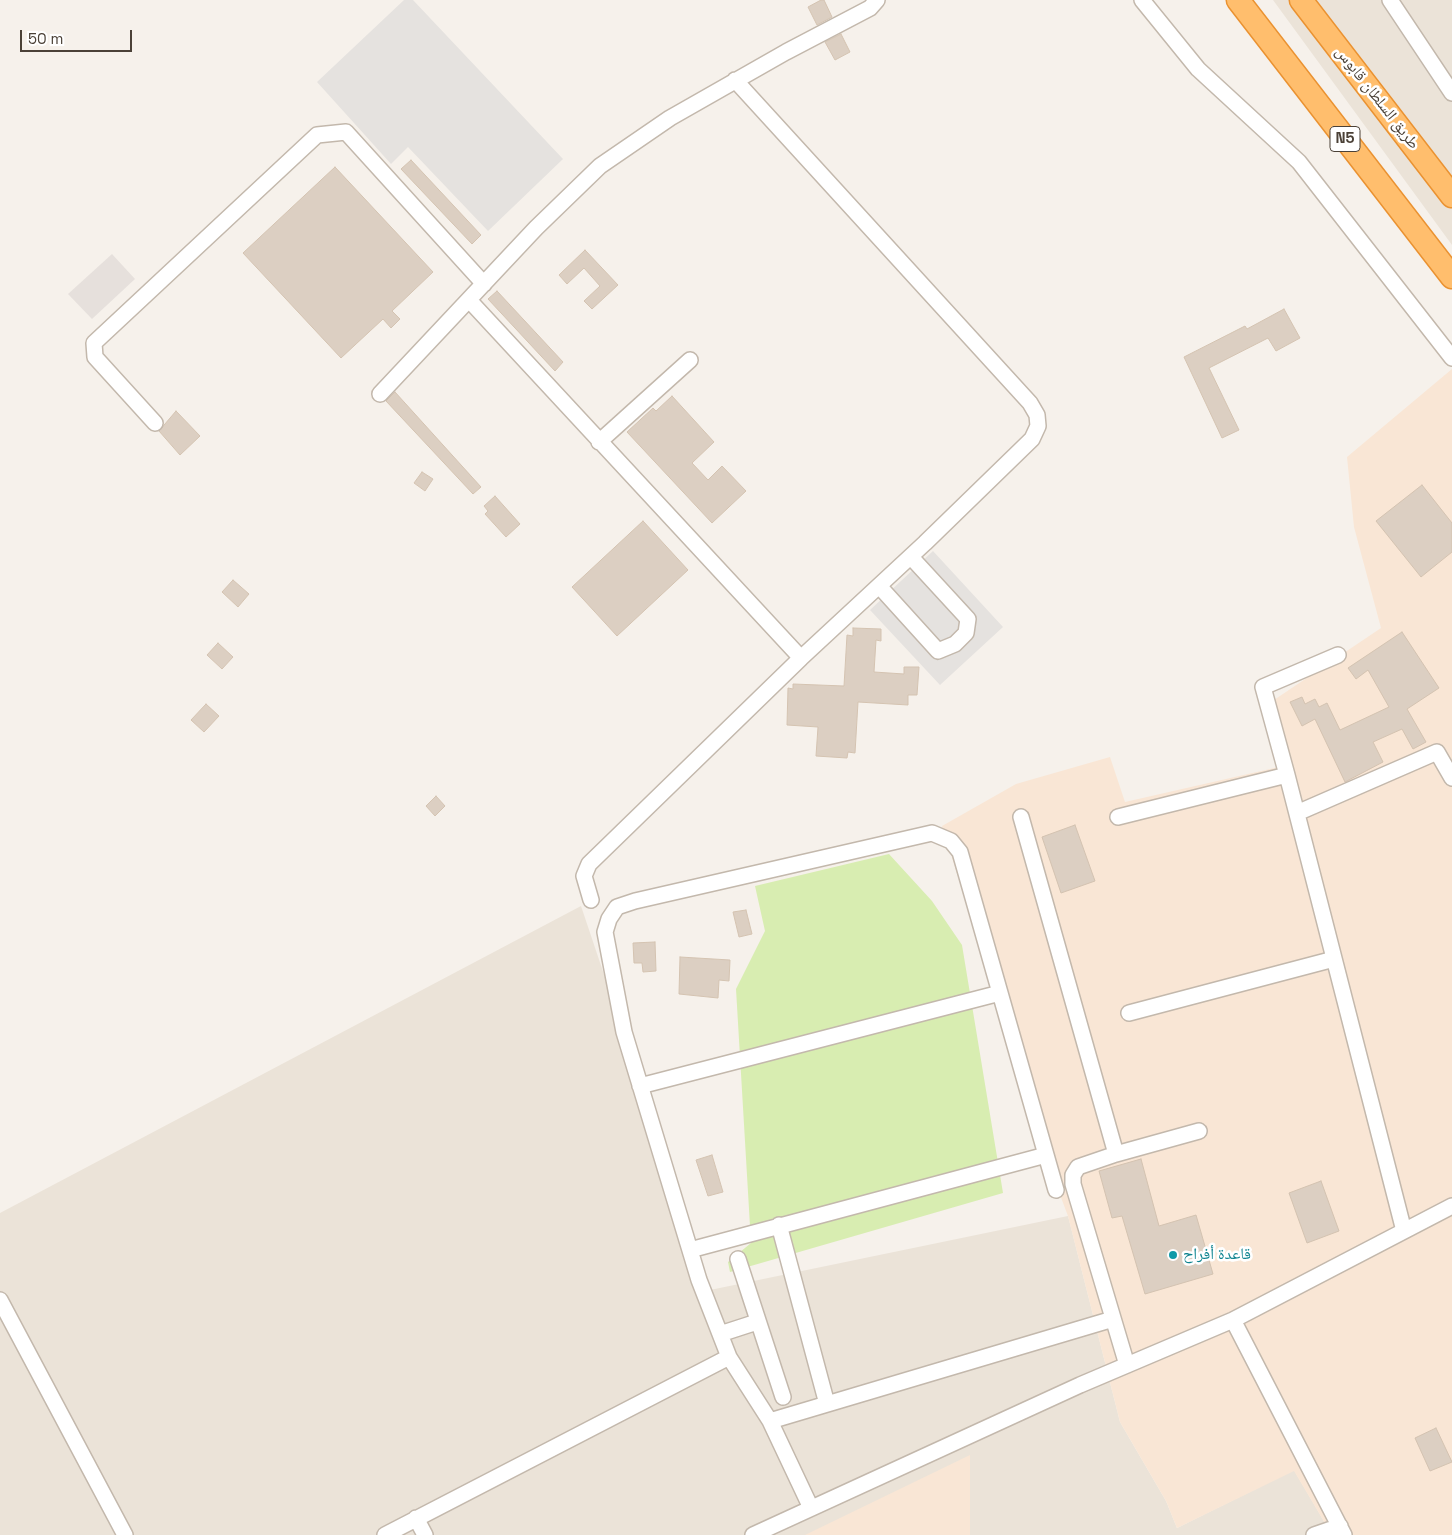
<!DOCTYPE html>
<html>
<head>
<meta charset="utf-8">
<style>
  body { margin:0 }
  #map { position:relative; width:1452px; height:1535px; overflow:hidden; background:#f6f1eb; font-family:"Space Grotesk",sans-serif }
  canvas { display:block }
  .scale { position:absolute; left:20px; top:30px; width:112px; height:22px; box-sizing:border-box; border:2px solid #4b4137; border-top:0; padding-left:6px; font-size:15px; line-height:18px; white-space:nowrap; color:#4b4137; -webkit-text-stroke:4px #fff; paint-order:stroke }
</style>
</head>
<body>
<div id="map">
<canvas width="1452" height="1535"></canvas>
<div class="scale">50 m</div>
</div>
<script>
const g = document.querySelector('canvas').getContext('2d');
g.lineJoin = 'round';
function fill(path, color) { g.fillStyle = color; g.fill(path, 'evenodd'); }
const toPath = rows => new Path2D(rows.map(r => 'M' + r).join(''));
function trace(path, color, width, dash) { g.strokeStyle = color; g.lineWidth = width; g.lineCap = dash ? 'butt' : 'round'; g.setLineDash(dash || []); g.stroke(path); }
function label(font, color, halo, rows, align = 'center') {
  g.font = font + ' "Space Grotesk","Noto Naskh Arabic",sans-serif'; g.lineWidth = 5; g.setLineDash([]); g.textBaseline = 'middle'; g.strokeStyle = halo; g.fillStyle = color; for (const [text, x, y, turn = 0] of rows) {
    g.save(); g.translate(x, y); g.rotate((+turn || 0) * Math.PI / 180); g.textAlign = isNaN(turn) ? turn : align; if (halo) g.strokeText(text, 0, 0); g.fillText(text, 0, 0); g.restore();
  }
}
const residential = toPath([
  [1273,0,1452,0,1452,245],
  [581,906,710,1290,1068,1216,1120,1422,1166,1501,1177,1528,1294,1470,1332,1535,0,1535,0,1213]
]);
const commercial = toPath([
  [1452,369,1452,1535,1332,1535,1294,1471,1177,1528,1166,1501,1120,1422,1068,1216,1051,1171,942,826,1016,784,1110,757,1125,802,1292,764,1274,700,1381,628,1354,527,1347,457],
  [970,1455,970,1535,805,1535]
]);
const industrial = toPath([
  [112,254,135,279,92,319,68,294]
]);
const green = toPath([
  [889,854,932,901,962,945,1003,1193,730,1272,728,1262,751,1243,736,989,765,931,755,886]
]);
const parking = toPath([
  [404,0,413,0,563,159,488,231,408,147,391,164,317,82],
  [933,551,1003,627,940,685,870,610]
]);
const building = toPath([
  [821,0,824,0,832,17,817,25,808,7,821,0],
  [841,34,850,52,835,60,825,42,841,34],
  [411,160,481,235,472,244,401,169,411,160],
  [335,167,433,272,392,311,400,319,391,328,383,319,341,358,243,253,335,167],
  [585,250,618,285,592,309,584,301,600,286,584,268,567,284,559,275,585,250],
  [497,291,563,362,555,371,488,299,497,291],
  [1284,309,1300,338,1276,351,1268,338,1209,368,1239,430,1222,438,1184,357,1245,326,1247,329,1284,309],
  [395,392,481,487,473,494,386,401,395,392],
  [672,396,714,442,692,463,708,480,722,466,746,491,712,523,627,432,653,408,656,411,672,396],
  [176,411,200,436,180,455,159,431,176,411],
  [422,472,433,479,425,491,414,483,422,472],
  [1422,485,1452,523,1452,552,1421,577,1376,521,1422,485],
  [495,496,520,524,506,537,485,514,488,511,484,506,495,496],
  [643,521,688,570,617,636,572,587,643,521],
  [233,580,249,594,238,607,222,592,233,580],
  [853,628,881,629,881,641,876,640,874,672,904,674,904,667,919,667,917,695,908,695,908,705,858,702,855,753,848,752,847,758,816,756,818,727,787,725,788,688,793,689,793,684,844,686,847,635,853,636,853,628],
  [1402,632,1439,688,1407,709,1426,742,1413,749,1402,729,1373,742,1383,762,1345,782,1315,719,1302,726,1290,702,1302,697,1305,704,1315,699,1319,707,1327,703,1340,730,1389,707,1368,670,1356,679,1348,668,1402,632],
  [218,643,233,657,222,669,207,655,218,643],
  [206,704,219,716,204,732,191,720,206,704],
  [436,796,445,806,435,816,426,806,436,796],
  [1075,825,1095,881,1061,893,1042,837,1075,825],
  [746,910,752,934,739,937,733,912,746,910],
  [655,942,656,971,643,972,642,963,634,963,633,943,655,942],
  [680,957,730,960,729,981,719,980,718,998,679,994,680,957],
  [712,1155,723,1192,708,1196,696,1160,712,1155],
  [1141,1159,1159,1226,1196,1215,1213,1274,1145,1294,1122,1216,1112,1218,1099,1171,1141,1159],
  [1321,1181,1339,1231,1307,1243,1289,1193,1321,1181],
  [1436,1428,1452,1462,1430,1471,1415,1438,1436,1428]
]);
const minor = toPath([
  [1142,0,1198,69,1299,162,1452,358],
  [1390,0,1452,93],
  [469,300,801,658],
  [380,394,536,228,600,166,670,118,786,52,870,8,877,0],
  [155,423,95,357,94,343,317,135,346,132,484,284],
  [599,442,690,360],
  [880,587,938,651,955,644,966,633,968,619,911,557],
  [1338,655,1263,687,1287,775,1404,1231],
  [1297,813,1437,752,1452,778],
  [1021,817,1116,1154,1078,1167,1073,1175,1073,1184,1127,1365],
  [1118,817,1287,775],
  [591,900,584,876,589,864,801,658,925,543,1032,439,1038,426,1037,415,1030,403,735,80],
  [1129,1013,1334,959],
  [640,1086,1000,993],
  [1116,1154,1199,1131],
  [1056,1190,960,852,951,841,932,833,635,901,617,907,609,919,605,932,624,1032,699,1280,729,1357,770,1421,1113,1319],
  [779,1225,827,1404],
  [690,1250,1046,1155],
  [738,1259,783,1397],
  [0,1300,125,1535],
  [1233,1320,1344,1535],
  [720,1334,757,1322],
  [770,1421,811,1508],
  [416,1518,425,1535],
  [385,1535,729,1357],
  [753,1535,1080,1385,1233,1320,1452,1206],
  [1314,1535,1340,1526]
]);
const highway = toPath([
  [1238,0,1452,277],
  [1301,0,1452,196]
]);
const markers = [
  [1173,1255,5,"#0f9aa8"]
];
const shields = [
  [1345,139,30]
];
const shieldNames = [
  ["N5",1345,139]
];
const streetNames = [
  ["طريق السلطان قابوس",1377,98,52]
];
const cultureNames = [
  ["قاعدة أفراح",1183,1255]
];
fill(residential, '#ebe3d8');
fill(commercial, '#f9e6d5');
fill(industrial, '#e6e0dc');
fill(green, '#d8edb1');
fill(parking, '#e5e2df');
fill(building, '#dccfc2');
trace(building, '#d4c3b1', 1);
trace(minor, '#c3b8ac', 18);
trace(highway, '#ea9231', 25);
trace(minor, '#fff', 15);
trace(highway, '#ffbe6d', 22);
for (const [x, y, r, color] of markers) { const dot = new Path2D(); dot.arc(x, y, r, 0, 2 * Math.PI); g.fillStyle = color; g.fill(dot); trace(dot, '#fff', 2); }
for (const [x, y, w] of shields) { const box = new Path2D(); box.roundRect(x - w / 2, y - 12.5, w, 25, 4); g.fillStyle = '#fff'; g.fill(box); trace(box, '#4b4137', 1); }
label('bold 15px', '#4b4137', null, shieldNames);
label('16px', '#4b4137', '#fff', streetNames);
label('16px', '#0d838f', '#fff', cultureNames, 'left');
</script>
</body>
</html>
